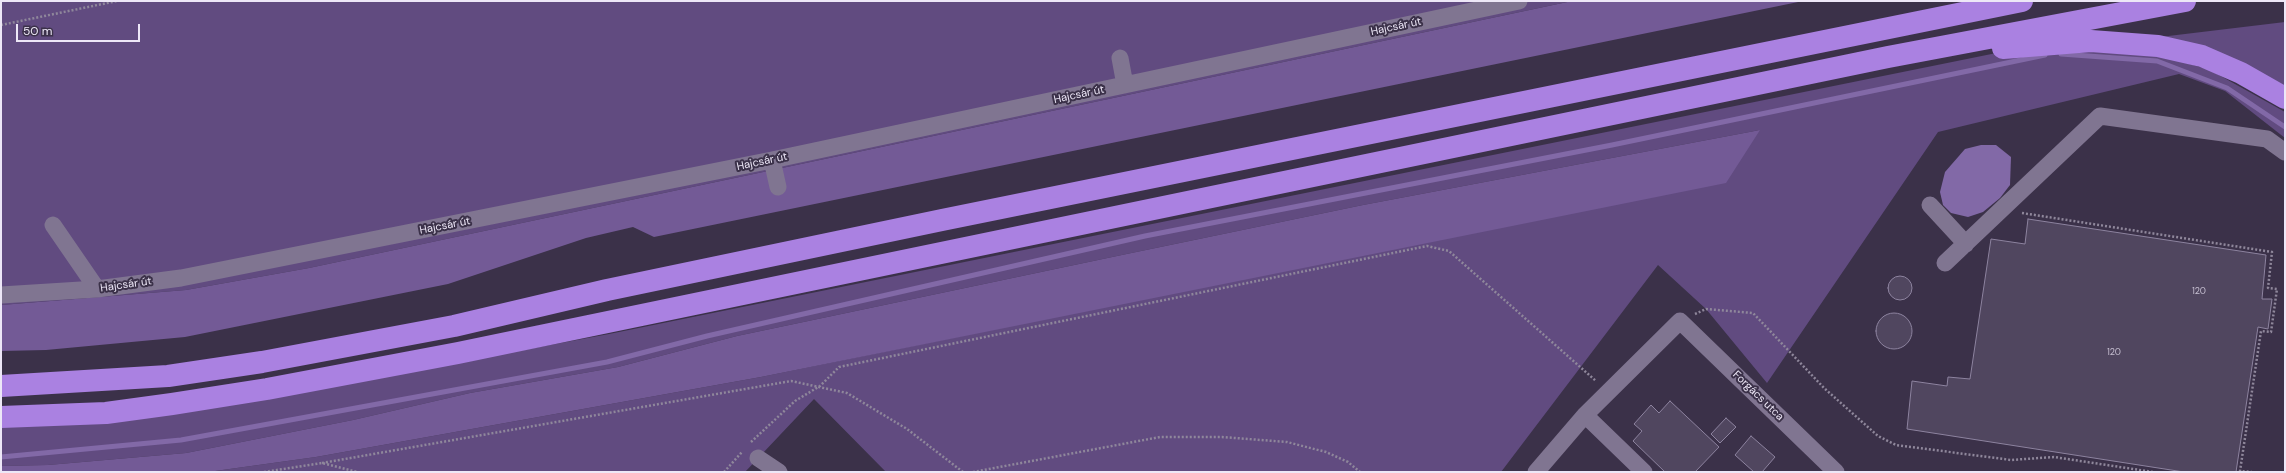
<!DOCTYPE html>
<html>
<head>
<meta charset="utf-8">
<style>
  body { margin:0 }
  #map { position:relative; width:2286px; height:473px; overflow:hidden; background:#3b3149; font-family:"DM Sans",sans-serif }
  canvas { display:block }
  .frame { position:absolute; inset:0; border:2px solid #ede7f7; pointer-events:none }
  .scale { position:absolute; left:16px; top:24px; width:124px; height:18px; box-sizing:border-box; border:2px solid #ede7f7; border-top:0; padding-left:5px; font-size:12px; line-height:14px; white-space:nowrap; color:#ede7f7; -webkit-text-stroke:3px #3b3149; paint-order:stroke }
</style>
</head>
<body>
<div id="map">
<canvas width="2286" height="473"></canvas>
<div class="frame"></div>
<div class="scale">50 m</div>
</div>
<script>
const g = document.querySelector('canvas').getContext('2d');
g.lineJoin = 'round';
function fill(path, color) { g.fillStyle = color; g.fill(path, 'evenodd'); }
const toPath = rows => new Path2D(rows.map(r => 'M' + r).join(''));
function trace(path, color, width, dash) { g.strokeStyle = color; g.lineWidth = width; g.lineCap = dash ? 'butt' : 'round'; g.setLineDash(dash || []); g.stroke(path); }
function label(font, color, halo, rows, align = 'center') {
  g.font = font + ' "DM Sans",sans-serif'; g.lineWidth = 4; g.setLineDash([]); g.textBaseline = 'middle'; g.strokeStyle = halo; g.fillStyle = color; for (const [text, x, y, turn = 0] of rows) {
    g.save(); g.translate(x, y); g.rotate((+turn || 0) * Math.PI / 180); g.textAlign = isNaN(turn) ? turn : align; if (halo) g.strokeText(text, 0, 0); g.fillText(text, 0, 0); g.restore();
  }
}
const green = toPath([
  [1,1,1572,1,309,268,186,290,1,305],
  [2285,22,2285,88,2160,37],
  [2036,45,2149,52,2210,70,2285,112,2285,138,2225,91,2179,74,1938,132,1767,383,1706,309,1658,265,1501,472,886,472,814,399,745,472,208,472,316,457,761,377,1059,316,1760,130,1363,205,1117,256,737,336,618,367,470,393,353,420,186,453,48,465,1,466,1,425,400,373,609,334]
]);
const forest = toPath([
  [1572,1,1803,1,654,237,633,227,586,238,448,284,185,337,46,350,1,351,1,305,186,290,309,268],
  [1760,130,1726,183,761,377,316,457,208,472,1,472,1,466,48,465,186,453,353,420,470,393,618,367,737,336,1117,256,1363,205]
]);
const water = toPath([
  [1981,145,1996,145,2011,157,2010,185,2000,198,1983,212,1968,217,1951,213,1943,205,1940,192,1945,172,1965,149]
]);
const stream = toPath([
  [2061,54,2157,61,2227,88,2285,127],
  [1,457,181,440,607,362,707,336,1145,236,1612,145,2045,55]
]);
const building = toPath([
  [2028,219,2266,255,2262,299,2272,299,2268,329,2258,327,2236,472,2184,472,1907,429,1912,381,1947,386,1948,377,1970,379,1991,239,2025,244,2028,219],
  '1888 288a12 12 0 1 1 24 0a12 12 0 1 1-24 0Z',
  '1876 331a18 18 0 1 1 36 0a18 18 0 1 1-36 0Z',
  [1670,401,1719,447,1695,472,1665,472,1633,441,1642,431,1634,424,1651,405,1659,413,1670,401],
  [1726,418,1736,427,1720,443,1711,434,1726,418],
  [1751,436,1775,457,1762,472,1754,472,1735,455,1751,436]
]);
const path = toPath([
  [1,25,117,1],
  [2022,213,2272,252,2268,288,2277,289,2271,332,2261,331,2240,471,2252,472],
  [1695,314,1706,309,1753,313,1824,388,1878,436,1896,445,2011,460,2054,457,2153,472],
  [751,442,795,401,820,386,839,367,1427,246,1449,251,1596,381],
  [322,463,791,381,847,393,907,429,963,472],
  [264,472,322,463,357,472],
  [724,472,742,452],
  [973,472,1160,437,1222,437,1287,442,1326,452,1348,462,1360,472]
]);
const minor = toPath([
  [1120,58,1125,85],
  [772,160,778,187],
  [1930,205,1966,244],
  [53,225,97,289],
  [1945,263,2100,116,2267,139,2285,152],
  [1,295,97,289,181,278,772,160,1519,1],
  [1585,415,1644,472],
  [758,458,779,472],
  [1536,472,1585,415,1680,321,1836,472]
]);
const highway = toPath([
  [2003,48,2091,41,2158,46,2202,56,2241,73,2285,98],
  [1,386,168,376,262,362,454,326,607,290,942,220,2022,1],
  [1,417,106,413,172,404,267,389,458,353,1888,57,2185,1]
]);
const numberNames = [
  ["120",2199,292],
  ["120",2114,353]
];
const streetNames = [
  ["Hajcsár út",1396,27,-12],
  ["Hajcsár út",1079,95,-12],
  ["Hajcsár út",762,162,-12],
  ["Hajcsár út",445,226,-11],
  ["Hajcsár út",126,285,-8],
  ["Forgács utca",1758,396,44]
];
fill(green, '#614b80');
fill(forest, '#735a96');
fill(water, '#8269a7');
trace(stream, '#8269a7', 5);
fill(building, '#50465f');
trace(building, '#8d839f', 1);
trace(path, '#8f879b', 2.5, [2, 2]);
trace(minor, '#807591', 17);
trace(highway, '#aa81e1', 22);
label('9px', '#c6bfd1', null, numberNames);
label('11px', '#ede7f7', '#3b3149', streetNames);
</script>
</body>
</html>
